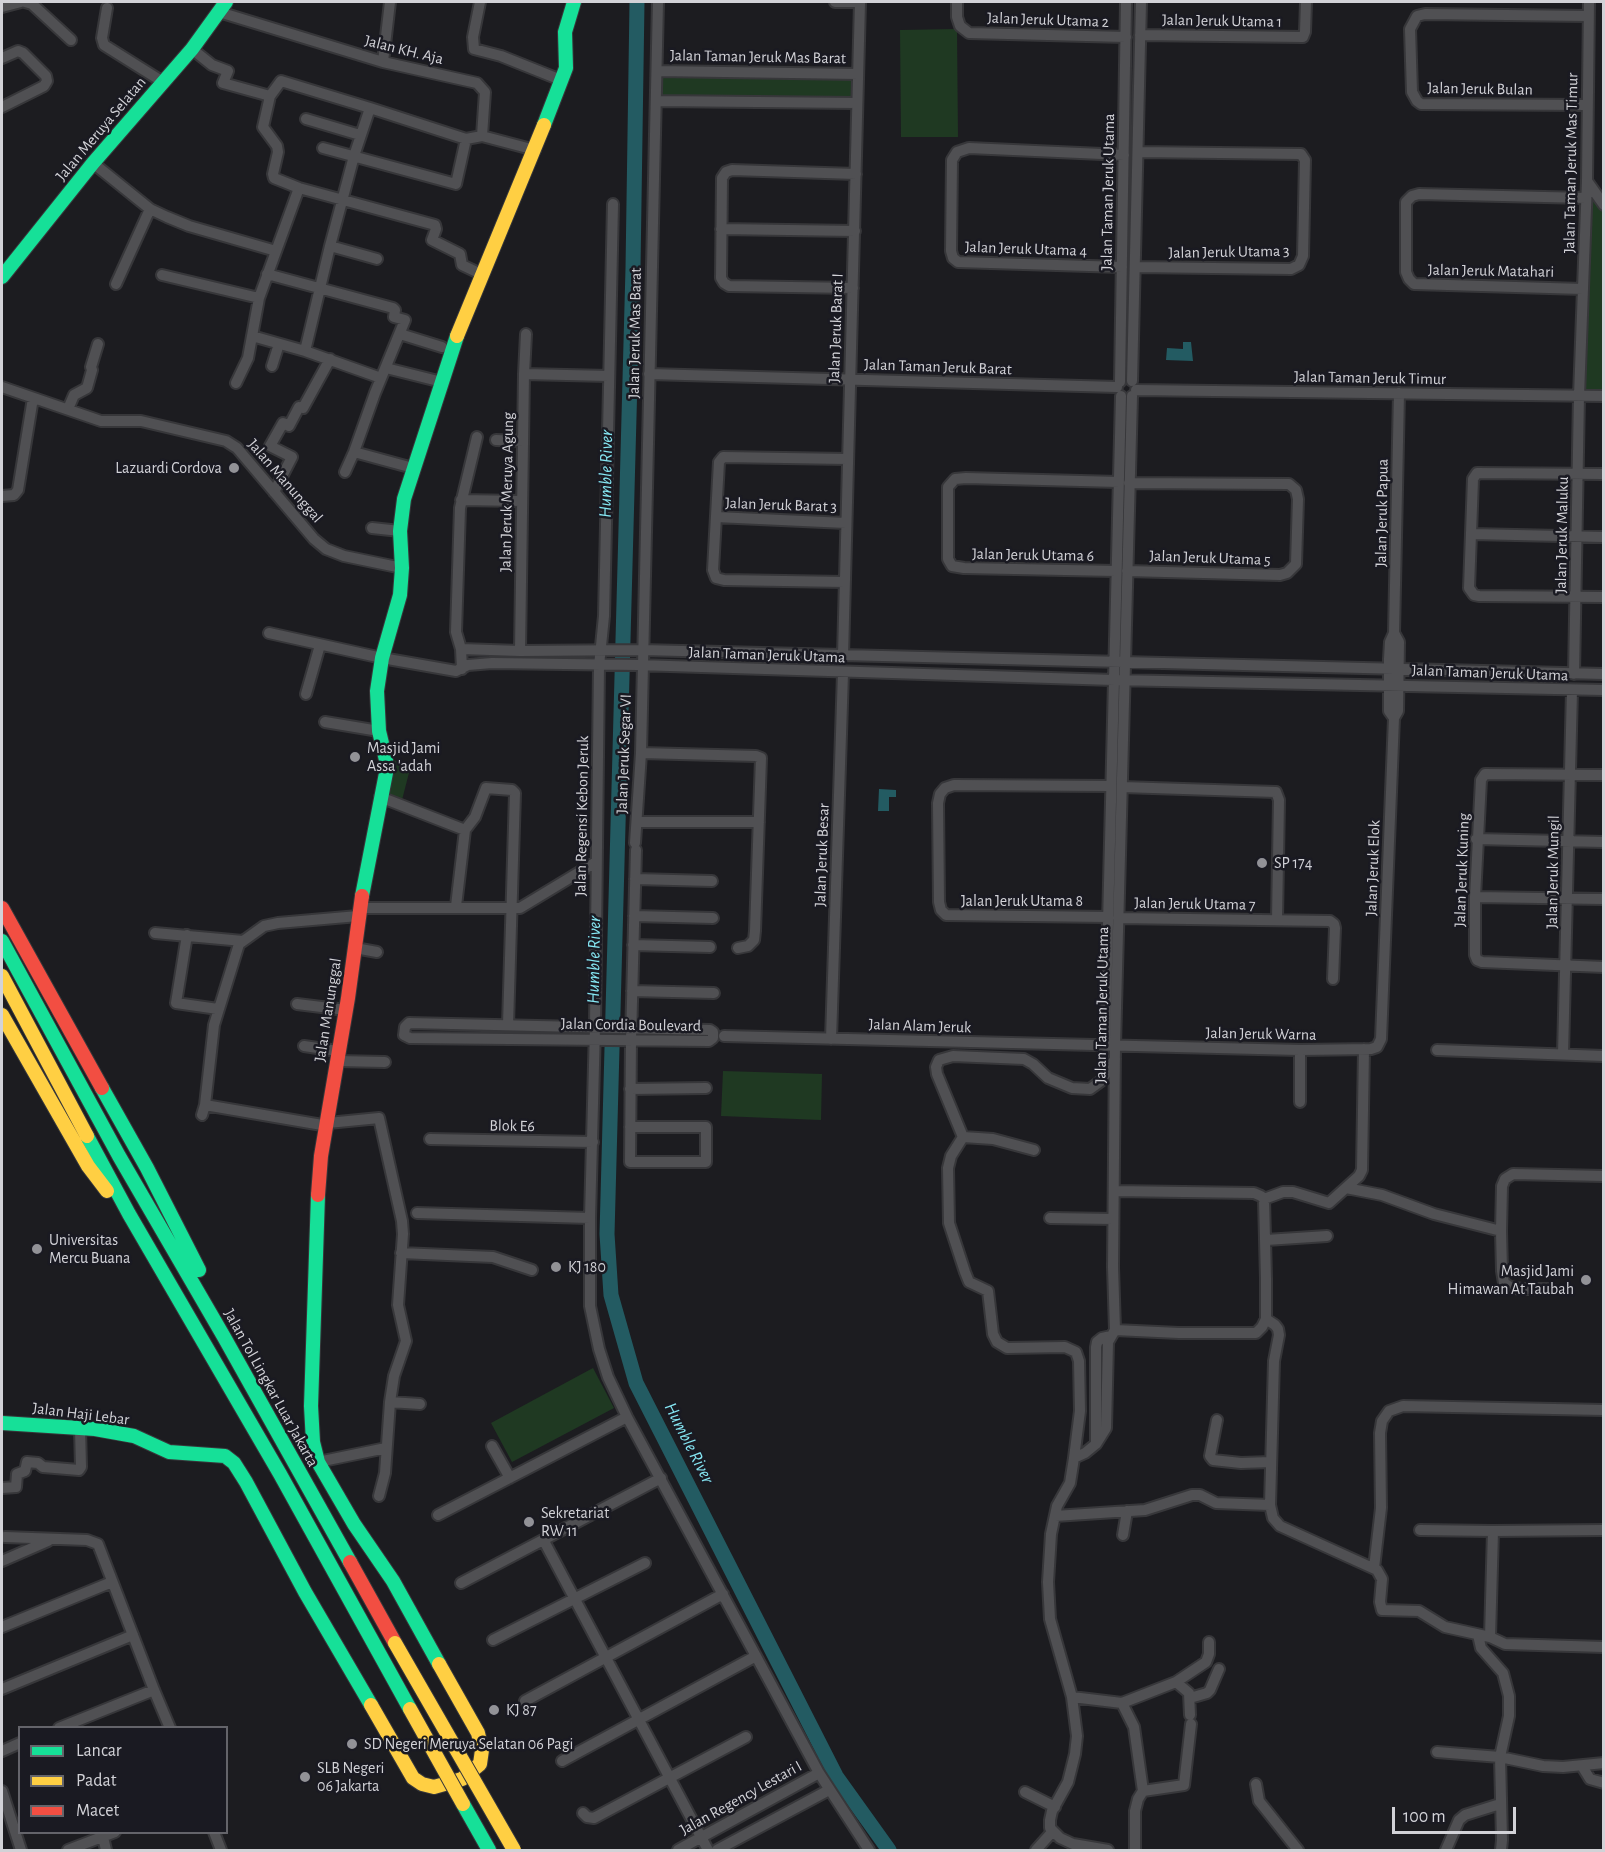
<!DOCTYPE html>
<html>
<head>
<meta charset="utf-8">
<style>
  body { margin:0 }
  #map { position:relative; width:1605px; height:1852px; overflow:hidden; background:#1c1c20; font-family:"Alegreya Sans",sans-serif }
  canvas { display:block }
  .frame { position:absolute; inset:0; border:3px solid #d2d2d7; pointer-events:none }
  .legend { position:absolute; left:18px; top:1726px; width:210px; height:108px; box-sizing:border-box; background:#1a1a22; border:2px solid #64646a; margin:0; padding:8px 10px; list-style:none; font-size:18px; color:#d2d2d7 }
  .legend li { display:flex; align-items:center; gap:12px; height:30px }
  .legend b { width:30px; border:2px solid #64646a }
  .scale { position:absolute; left:1392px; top:1807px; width:124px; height:27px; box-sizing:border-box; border:3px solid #d2d2d7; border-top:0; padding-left:8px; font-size:18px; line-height:21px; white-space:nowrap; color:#d2d2d7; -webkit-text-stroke:4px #1a1a22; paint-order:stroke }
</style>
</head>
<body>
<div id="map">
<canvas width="1605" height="1852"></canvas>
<div class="frame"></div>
<ul class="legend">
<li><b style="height:8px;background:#16e098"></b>Lancar</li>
<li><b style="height:8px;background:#ffcf43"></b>Padat</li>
<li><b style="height:8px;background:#f24e42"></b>Macet</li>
</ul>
<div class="scale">100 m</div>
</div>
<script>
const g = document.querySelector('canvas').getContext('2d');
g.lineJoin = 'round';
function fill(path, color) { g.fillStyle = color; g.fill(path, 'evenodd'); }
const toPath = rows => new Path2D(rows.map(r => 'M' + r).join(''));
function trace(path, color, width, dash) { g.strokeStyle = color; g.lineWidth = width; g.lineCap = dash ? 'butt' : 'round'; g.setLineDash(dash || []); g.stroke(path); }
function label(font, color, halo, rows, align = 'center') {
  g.font = font + ' "Alegreya Sans",sans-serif'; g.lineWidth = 5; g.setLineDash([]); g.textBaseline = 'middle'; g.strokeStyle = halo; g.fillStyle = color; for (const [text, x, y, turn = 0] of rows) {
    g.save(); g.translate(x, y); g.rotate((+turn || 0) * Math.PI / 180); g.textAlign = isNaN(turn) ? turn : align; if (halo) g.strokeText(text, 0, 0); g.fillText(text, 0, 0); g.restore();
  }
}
const green = toPath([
  [957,29,958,137,901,137,900,30],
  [659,75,853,78,852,98,659,96],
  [1588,184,1603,208,1604,395,1584,395],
  [393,760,411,765,402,800,383,795],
  [723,1071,822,1074,821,1120,721,1116],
  [593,1368,614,1408,512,1462,491,1423]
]);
const water = toPath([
  [1183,342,1191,342,1193,361,1166,360,1167,348,1183,349],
  [879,789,896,790,896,797,889,797,889,811,878,811]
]);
const stream = toPath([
  [1604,120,1604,159]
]);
const river = toPath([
  [637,2,633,268,607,1234,611,1295,636,1383,836,1776,889,1850]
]);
const street = toPath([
  [25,2,32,4,71,40],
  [480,2,473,37,474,49,501,56,561,80],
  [835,2,860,2],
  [957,2,957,17,960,26,969,33,1126,37],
  [2,7,21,2],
  [107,8,102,38,104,45,163,82],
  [219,12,383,62,477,83,485,92,482,136],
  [1140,35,1303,37,1305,32,1306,2],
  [192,49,212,65,228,71,223,83,270,96],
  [2,58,18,51,23,53,46,76,47,81,44,86,2,107],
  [383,62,390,2],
  [657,71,858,74],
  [657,101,857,103],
  [1587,105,1421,104,1417,101,1412,92,1410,29,1417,16,1425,14,1588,16],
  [306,119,360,135],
  [323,148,456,184,466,139],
  [93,163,150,209,167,217,189,226,276,251],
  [1587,181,1604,205],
  [299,188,274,178,273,174,278,152,277,146,263,127,270,96,281,81,370,108],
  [613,204,604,616,599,666,595,1027,590,1218,590,1306,599,1349,608,1377,627,1417,819,1773,869,1850],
  [721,229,855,231],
  [330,246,377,259],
  [1122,267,958,262,953,258,951,251,952,160,957,152,969,148,1124,155],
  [1135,267,1291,269,1299,265,1303,256,1305,160,1301,154,1138,152],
  [267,274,393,308,395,310,394,317,405,320,375,393,354,452,345,472],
  [162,275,259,298],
  [116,284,150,209],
  [853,288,729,286,724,283,721,278,722,178,726,172,732,170,856,174],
  [1583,289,1414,284,1409,279,1406,272,1406,202,1412,196,1419,194,1586,198],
  [400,334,442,347],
  [252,336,305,351],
  [272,366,279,344],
  [386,368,442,382],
  [524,374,609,376],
  [649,374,1117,387],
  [381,378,305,351,330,246,354,156,370,108,466,139,482,136,535,150],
  [1132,381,1141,2],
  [1120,382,1126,2],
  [236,383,248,358,259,298,299,188,435,225,436,229,432,240,460,254,462,265,481,274],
  [2,387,101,421,141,421,226,441,237,448,314,539,326,549,344,556,402,568],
  [1136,390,1604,396],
  [68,409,74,395,87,388,92,370,91,367,98,344],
  [496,440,523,441],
  [354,452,413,468],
  [1604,474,1477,473,1473,479,1469,588,1474,595,1479,596,1604,597],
  [274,492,292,457,270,446,283,423,289,426,299,407,303,408,330,359],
  [2,496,14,495,18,490,33,398],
  [461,500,521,501],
  [716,517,846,523],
  [372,528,400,531],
  [1472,534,1604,537],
  [1116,571,964,568,952,566,948,559,948,487,955,479,966,478,1119,482],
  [1127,571,1280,575,1287,573,1296,564,1298,499,1296,490,1289,484,1129,483],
  [845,582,724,580,716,578,713,570,719,462,723,457,847,459],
  [269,633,382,658,456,671,468,665,492,663,638,665,1114,680,1604,690],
  [461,649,520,651,642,650,1604,674],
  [520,651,524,374,526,334],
  [843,656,860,2],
  [462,669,461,649,456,632,460,508,477,437],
  [1574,674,1579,396,1587,181,1589,2],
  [306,694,320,645],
  [1394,718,1398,711,1399,642,1394,633],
  [325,722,379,731],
  [641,753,756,756,761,758,755,931,754,940,748,946,738,948],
  [1604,775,1485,774,1481,780,1475,897,1475,955,1477,960,1482,962,1604,967],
  [1122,787,1276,792,1279,800,1277,920],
  [380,797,465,830,456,906],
  [637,822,759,822],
  [465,830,475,817,486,788,512,790,515,793,508,1025],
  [1476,839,1604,842],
  [635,843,641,753,658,2],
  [635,879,712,881],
  [1475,897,1604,899],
  [360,908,520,908,596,862],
  [634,916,713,918],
  [1108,917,946,915,941,910,939,902,938,803,940,794,945,788,954,785,1111,786],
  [1118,918,1330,921,1334,924,1335,928,1333,979],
  [155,933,243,941],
  [187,935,176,1003,218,1009],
  [633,945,710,947],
  [355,948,377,952],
  [632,991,714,993],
  [297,1004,346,1010],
  [409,1023,710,1030,713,1032,713,1038,709,1041,410,1038,404,1035,405,1027,409,1023],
  [724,1036,1300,1050,1371,1049,1377,1047,1381,1039,1394,718,1389,711,1389,659,1390,642,1394,633,1399,393],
  [831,1039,843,673],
  [304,1046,338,1051],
  [1105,1046,1121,396],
  [1437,1050,1604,1056],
  [1563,1054,1572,690],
  [337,1061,385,1062],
  [630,1089,706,1088],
  [1300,1102,1300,1050],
  [205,1105,328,1126],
  [202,1115,205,1105,214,1025,239,944,264,926,278,923,358,916],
  [328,1123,379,1118,402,1221,403,1234,398,1305,406,1341,394,1376,390,1402,385,1473,379,1496],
  [630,1127,706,1127,706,1162,630,1162,631,1039,636,850],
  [963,1137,993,1139,1034,1150],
  [430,1139,593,1142],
  [1346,1188,1382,1195,1434,1214,1501,1231],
  [1114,1191,1254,1193,1261,1196,1264,1199,1266,1279,1266,1319,1262,1327,1256,1333,1179,1333,1115,1330],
  [1264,1199,1283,1192,1293,1192,1329,1203,1359,1176,1362,1170,1364,1049],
  [417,1213,590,1218],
  [1050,1218,1113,1219],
  [1266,1240,1327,1236],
  [401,1253,493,1257,532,1270],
  [1551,1289,1521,1289,1510,1287,1504,1283,1502,1271,1501,1231,1502,1186,1505,1179,1513,1174,1604,1176],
  [1266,1319,1275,1325,1278,1329,1279,1335,1274,1361,1270,1505,1273,1518,1280,1526,1377,1570,1382,1579,1380,1602,1382,1610,1419,1611,1445,1627,1490,1637,1505,1644,1604,1647],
  [390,1402,420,1404],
  [1217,1420,1210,1456,1213,1460,1241,1463,1271,1462],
  [1096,1444,1096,1347,1097,1342,1102,1338,1111,1336],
  [492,1446,510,1478],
  [1074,1458,1080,1411,1079,1361,1076,1352,1065,1347,1007,1348,997,1342,993,1334,988,1291,969,1282,965,1272,949,1223,948,1168,951,1156,963,1137,937,1074,936,1067,939,1060,953,1056,1024,1059,1033,1064,1048,1078,1072,1088,1090,1089,1101,1081,1115,1059],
  [318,1462,386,1448],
  [2,1488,16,1487,17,1474,25,1471,27,1462,38,1463,43,1467,79,1470,81,1467,80,1428],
  [438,1515,627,1417],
  [1055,1516,1145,1510,1192,1495,1200,1495,1216,1503,1270,1505],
  [1420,1530,1493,1531,1604,1530],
  [1123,1535,1127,1511],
  [5,1537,87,1540,98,1544,154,1690,170,1728],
  [544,1541,708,1850],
  [2,1561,48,1541],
  [1374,1568,1381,1508,1380,1433,1382,1421,1389,1411,1403,1406,1604,1410],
  [461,1583,661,1478],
  [2,1627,112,1582],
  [1478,1635,1481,1648,1503,1673,1509,1696,1509,1716,1500,1757,1502,1840,1501,1850],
  [1490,1637,1493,1531],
  [493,1640,645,1563],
  [1176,1682,1189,1693,1190,1715],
  [2,1689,133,1635],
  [1072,1697,1122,1703,1176,1682,1206,1662,1209,1654,1209,1642],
  [1190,1698,1207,1693,1210,1690,1219,1669],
  [525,1701,723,1594],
  [1122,1703,1134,1727,1143,1791,1138,1799,1135,1811,1135,1850],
  [59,1728,154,1690],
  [2,1751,20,1743],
  [1437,1752,1500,1757,1543,1766,1563,1767,1604,1763],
  [562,1761,756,1656],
  [1582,1766,1590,1779,1604,1783],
  [1256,1784,1259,1801,1298,1850],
  [2,1791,21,1850],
  [1143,1791,1184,1785,1191,1724],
  [1025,1792,1055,1807],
  [583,1813,587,1817,594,1818,746,1737],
  [214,1832,221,1850],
  [103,1837,106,1850],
  [68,1850,115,1832],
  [678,1850,819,1773],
  [717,1850,829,1790],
  [1036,1850,1053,1831],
  [1108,1850,1073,1844,1060,1838,1050,1828,1050,1820,1052,1811,1068,1782,1075,1754,1077,1736,1072,1697,1050,1619,1048,1582,1051,1534,1057,1506,1070,1483,1074,1458,1085,1453,1096,1444,1106,1428,1108,1342,1115,1330,1113,1267,1115,1046,1132,396],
  [1446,1850,1459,1820,1465,1815,1500,1804]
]);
const fast = toPath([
  [544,125,566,68,565,32,574,2],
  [2,277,93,163,192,49,226,2],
  [362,896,386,773,386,760,379,731,377,691,382,658,400,595,402,568,400,531,404,499,457,336],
  [2,941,119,1156,224,1337,350,1562],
  [102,1088,147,1168,199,1270],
  [87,1136,129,1214,280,1474,410,1709],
  [318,1195,311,1406,313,1442,318,1462,354,1524,393,1581,439,1664],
  [2,1423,95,1429,134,1436,169,1452,225,1456,234,1463,246,1482,305,1592,371,1705],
  [463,1804,489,1850]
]);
const slow = toPath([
  [457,336,544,125],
  [2,976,87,1136],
  [2,1015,88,1166,107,1191],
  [371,1705,413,1778,422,1784,434,1787,462,1779,480,1764,482,1750,478,1733,439,1664]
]);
const jam = toPath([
  [2,908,102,1088],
  [318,1195,321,1156,348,998,362,896],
  [350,1562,395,1643]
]);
const slowBridge = toPath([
  [395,1643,514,1850],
  [410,1709,463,1804]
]);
const markers = [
  [234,468,6,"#929297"],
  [355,757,6,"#929297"],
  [1262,863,6,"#929297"],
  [37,1249,6,"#929297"],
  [556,1267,6,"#929297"],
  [1586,1280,6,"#929297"],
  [529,1522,6,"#929297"],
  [494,1710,6,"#929297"],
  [352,1744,6,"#929297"],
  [305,1777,6,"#929297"]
];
const streetNames = [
  ["Jalan Jeruk Utama 2",1048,20,2],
  ["Jalan Jeruk Utama 1",1222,21,1],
  ["Jalan KH. Aja",404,50,14],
  ["Jalan Taman Jeruk Mas Barat",758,57,1],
  ["Jalan Jeruk Bulan",1480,89,1],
  ["Jalan Meruya Selatan",101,129,-50],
  ["Jalan Taman Jeruk Mas Timur",1571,163,-89],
  ["Jalan Taman Jeruk Utama",1108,192,-89],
  ["Jalan Jeruk Utama 4",1026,249,2],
  ["Jalan Jeruk Utama 3",1229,252,-1],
  ["Jalan Jeruk Matahari",1491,271,1],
  ["Jalan Jeruk Barat I",836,328,-88],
  ["Jalan Jeruk Mas Barat",635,333,-89],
  ["Jalan Taman Jeruk Barat",938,367,2],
  ["Jalan Taman Jeruk Timur",1370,378,1],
  ["Jalan Manunggal",285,481,49],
  ["Jalan Jeruk Meruya Agung",507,492,-89],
  ["Jalan Jeruk Barat 3",781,505,2],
  ["Jalan Jeruk Papua",1382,513,-89],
  ["Jalan Jeruk Maluku",1562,535,-89],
  ["Jalan Jeruk Utama 6",1033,555,1],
  ["Jalan Jeruk Utama 5",1210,558,2],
  ["Jalan Taman Jeruk Utama",767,655,2],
  ["Jalan Taman Jeruk Utama",1490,673,2],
  ["Jalan Jeruk Segar VI",624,754,-88],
  ["Jalan Regensi Kebon Jeruk",582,816,-89],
  ["Jalan Jeruk Besar",822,855,-88],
  ["Jalan Jeruk Elok",1373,868,-88],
  ["Jalan Jeruk Kuning",1462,870,-88],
  ["Jalan Jeruk Mungil",1553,872,-89],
  ["Jalan Jeruk Utama 8",1022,901],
  ["Jalan Jeruk Utama 7",1195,904,1],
  ["Jalan Taman Jeruk Utama",1102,1005,-89],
  ["Jalan Manunggal",328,1010,-81],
  ["Jalan Cordia Boulevard",631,1025,1],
  ["Jalan Alam Jeruk",920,1026,2],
  ["Jalan Jeruk Warna",1261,1034,1],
  ["Blok E6",512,1126,1],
  ["Jalan Tol Lingkar Luar Jakarta",271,1388,61],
  ["Jalan Haji Lebar",81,1414,7],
  ["Jalan Regency Lestari I",741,1798,-29]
];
const poiNames = [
  ["Lazuardi Cordova",222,468,"right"],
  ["Masjid Jami",367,748],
  ["Assa 'adah",367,766],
  ["SP 174",1274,863],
  ["Universitas",49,1240],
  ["Mercu Buana",49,1258],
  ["KJ 180",568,1267],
  ["Masjid Jami",1574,1271,"right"],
  ["Himawan At Taubah",1574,1289,"right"],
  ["Sekretariat",541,1513],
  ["RW 11",541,1531],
  ["KJ 87",506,1710],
  ["SD Negeri Meruya Selatan 06 Pagi",364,1744],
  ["SLB Negeri",317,1768],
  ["06 Jakarta",317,1786]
];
const waterNames = [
  ["Humble River",606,474,-89],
  ["Humble River",594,960,-89],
  ["Humble River",689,1443,63]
];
fill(green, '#1f3922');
fill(water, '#235b62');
trace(stream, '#235b62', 2);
trace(river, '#235b62', 15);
trace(street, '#37373a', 14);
trace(fast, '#37373a', 16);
trace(slow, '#37373a', 16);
trace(jam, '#37373a', 16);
trace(street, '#505053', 10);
trace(fast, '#16e098', 14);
trace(slow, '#ffcf43', 14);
trace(jam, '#f24e42', 14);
trace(slowBridge, '#37373a', 16, []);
trace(slowBridge, '#ffcf43', 14);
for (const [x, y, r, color] of markers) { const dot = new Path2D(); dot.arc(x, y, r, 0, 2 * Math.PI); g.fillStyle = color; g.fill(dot); trace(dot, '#1a1a22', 2); }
label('16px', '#d2d2d7', '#1a1a22', streetNames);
label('16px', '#d2d2d7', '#1a1a22', poiNames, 'left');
label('italic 18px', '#86e7f3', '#1a1a22', waterNames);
</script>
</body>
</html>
